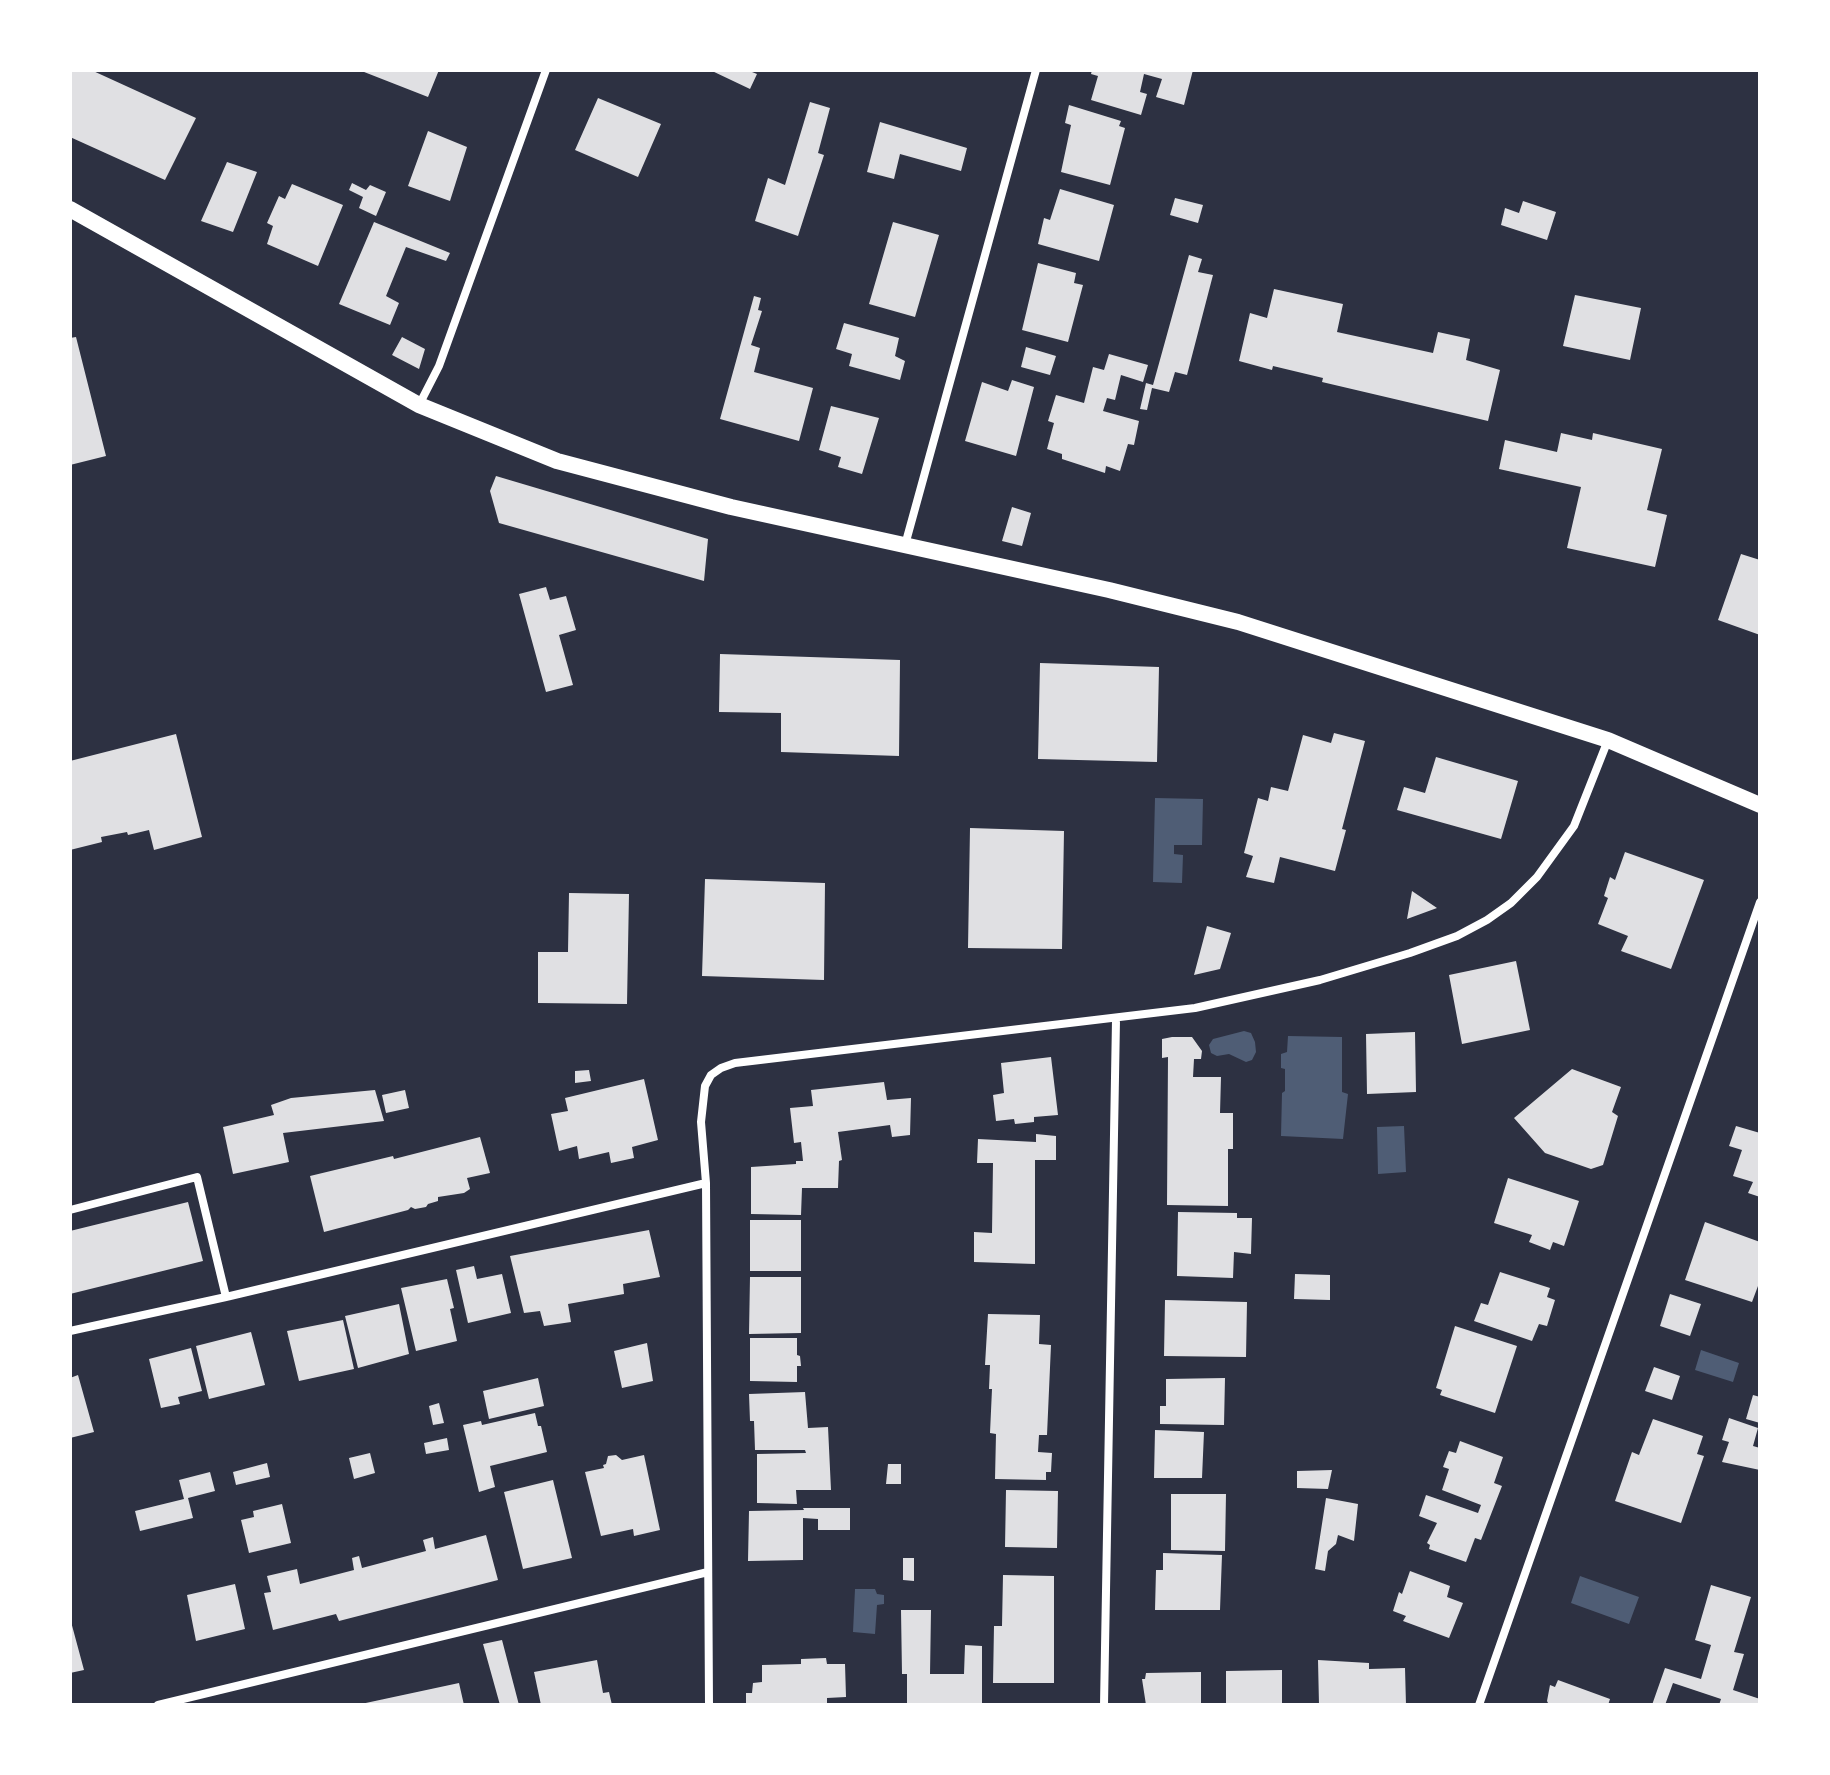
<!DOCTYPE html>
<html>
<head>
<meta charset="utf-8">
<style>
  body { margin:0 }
  #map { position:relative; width:1830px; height:1775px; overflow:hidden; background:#2d3142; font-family:Inter,sans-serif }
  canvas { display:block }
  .frame { position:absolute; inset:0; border:72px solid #fff; pointer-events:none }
</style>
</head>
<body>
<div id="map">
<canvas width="1830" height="1775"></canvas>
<div class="frame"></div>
</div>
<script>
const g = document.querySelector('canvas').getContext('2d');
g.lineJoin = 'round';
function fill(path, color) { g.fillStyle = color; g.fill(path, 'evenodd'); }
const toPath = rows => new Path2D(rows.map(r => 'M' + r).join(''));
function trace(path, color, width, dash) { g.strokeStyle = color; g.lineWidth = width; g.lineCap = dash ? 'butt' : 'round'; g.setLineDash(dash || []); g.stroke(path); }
const water = toPath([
  [1155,798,1203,799,1202,845,1174,845,1174,854,1183,855,1182,883,1153,882],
  [1244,1031,1251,1033,1255,1042,1256,1052,1252,1060,1246,1062,1229,1054,1217,1056,1211,1053,1209,1045,1213,1039],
  [1288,1036,1342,1037,1342,1092,1348,1094,1343,1139,1281,1136,1282,1093,1285,1091,1285,1069,1281,1068,1281,1054,1287,1052],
  [1404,1126,1406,1172,1378,1174,1377,1127],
  [1701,1350,1739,1363,1733,1382,1695,1370],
  [1580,1576,1639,1597,1629,1624,1571,1603],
  [855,1589,875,1589,877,1594,884,1595,884,1604,877,1605,875,1634,853,1632]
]);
const building = toPath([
  [70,70,91,70,196,118,165,180,70,137],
  [359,70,439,70,428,97],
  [710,70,747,70,757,74,750,89],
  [1092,70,1193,70,1184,105,1156,97,1162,79,1144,74,1140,92,1147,94,1141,115,1091,100,1098,76,1091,74],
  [598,98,661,124,638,177,575,150],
  [810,102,830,108,818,153,824,155,798,236,755,221,768,178,785,185],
  [1069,105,1121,121,1119,126,1125,128,1110,185,1061,172,1071,125,1065,123],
  [880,122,967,148,961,171,900,154,894,179,867,172],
  [428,131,467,147,450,201,408,186],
  [227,162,257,172,233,232,201,221],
  [352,183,366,190,370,185,386,192,376,216,359,208,363,197,349,190],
  [292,184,343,205,318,266,267,244,273,226,267,223,279,196,285,199],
  [1060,189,1114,205,1099,261,1038,244,1044,218,1050,220],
  [1175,198,1203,205,1198,223,1170,215],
  [1523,201,1556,212,1547,240,1501,225,1505,208,1519,213],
  [374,222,450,253,446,261,406,247,386,296,399,303,390,325,339,304],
  [893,222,939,235,915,317,869,304],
  [1189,255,1202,259,1198,272,1213,275,1187,375,1175,372,1169,392,1152,388,1147,410,1140,409,1146,383,1153,385],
  [1038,263,1076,273,1074,283,1083,285,1068,342,1022,330],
  [1274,289,1343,304,1337,332,1433,353,1438,332,1470,339,1466,360,1500,370,1488,421,1322,382,1323,378,1273,366,1272,370,1239,361,1250,313,1267,318],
  [1575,295,1641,308,1630,360,1563,346],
  [754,296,761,298,758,310,762,311,751,345,760,348,754,372,813,388,799,441,720,419],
  [844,323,899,338,895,356,905,361,900,380,849,366,852,354,836,349],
  [76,337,106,456,70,465,70,338],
  [402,337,425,349,419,369,392,355],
  [1026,347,1056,356,1050,375,1021,367],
  [1109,354,1148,365,1143,382,1121,375,1115,400,1107,398,1103,411,1139,421,1134,445,1128,444,1120,471,1106,466,1105,473,1062,459,1062,454,1047,449,1054,423,1048,421,1056,395,1084,403,1093,367,1104,370],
  [1012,380,1034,387,1016,456,965,441,982,382,1008,391],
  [831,406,879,418,862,474,838,467,841,457,819,450],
  [1561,433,1592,440,1593,433,1662,449,1647,510,1667,515,1655,567,1567,548,1581,487,1499,469,1505,440,1557,452],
  [496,476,708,539,704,581,499,523,490,491],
  [1012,507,1031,513,1022,546,1002,541],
  [1741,554,1760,560,1760,635,1718,620],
  [546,587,550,600,566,596,576,630,559,635,573,685,546,692,519,594],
  [720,654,900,660,899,756,781,752,781,713,719,712],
  [1040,663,1159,667,1157,762,1038,759],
  [1334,733,1365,741,1342,829,1346,830,1335,871,1280,857,1274,883,1246,877,1253,856,1244,853,1258,798,1268,801,1271,787,1288,791,1303,735,1331,743],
  [176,734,202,837,154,850,149,830,128,835,127,832,101,837,102,842,70,850,70,761],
  [1436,757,1518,781,1501,839,1397,810,1404,787,1425,793],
  [970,828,1064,831,1062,949,968,948],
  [1625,852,1704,880,1671,969,1621,951,1628,936,1598,924,1608,898,1604,896,1610,877,1615,880],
  [705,879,825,883,824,980,702,976],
  [1412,891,1437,908,1407,919],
  [569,893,629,894,627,1004,538,1003,538,952,568,952],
  [1207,926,1231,933,1220,969,1194,975],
  [1516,961,1530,1030,1462,1044,1449,975],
  [1415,1032,1416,1092,1367,1094,1366,1034],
  [1172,1037,1192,1037,1202,1051,1201,1059,1194,1059,1193,1077,1221,1077,1220,1113,1233,1113,1233,1149,1228,1149,1228,1206,1167,1205,1168,1057,1162,1058,1162,1039],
  [1051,1057,1058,1115,1034,1117,1034,1122,1015,1124,1014,1119,996,1121,993,1095,1004,1093,1001,1063],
  [1572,1069,1621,1087,1612,1112,1618,1116,1603,1165,1591,1169,1545,1153,1514,1118],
  [589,1070,591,1081,575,1083,575,1071],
  [644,1079,658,1140,632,1147,634,1158,611,1163,609,1152,579,1159,577,1146,559,1151,551,1114,568,1111,565,1098],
  [884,1082,887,1100,911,1098,910,1135,892,1137,890,1125,838,1132,842,1160,839,1161,838,1188,802,1188,801,1215,751,1214,751,1167,796,1164,796,1161,803,1161,801,1142,794,1143,790,1108,813,1106,811,1090],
  [375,1090,384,1121,283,1133,289,1162,233,1174,223,1127,274,1115,271,1105,291,1098],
  [405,1090,409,1108,386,1113,382,1095],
  [1736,1126,1760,1133,1760,1197,1748,1193,1753,1182,1733,1176,1742,1150,1729,1146],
  [1036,1134,1056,1136,1056,1160,1035,1160,1035,1264,974,1262,974,1232,992,1233,993,1163,977,1163,978,1139,1036,1142],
  [480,1137,490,1173,467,1178,470,1189,464,1193,438,1197,438,1201,428,1204,426,1207,415,1209,411,1207,408,1210,324,1232,310,1176,393,1156,394,1159],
  [1508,1178,1579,1201,1564,1246,1553,1242,1550,1250,1529,1242,1532,1235,1494,1223],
  [188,1202,203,1261,70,1294,70,1231],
  [1178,1212,1237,1213,1237,1218,1252,1218,1251,1254,1234,1252,1233,1278,1177,1276],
  [750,1220,801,1220,801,1271,750,1271],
  [1705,1222,1760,1242,1760,1287,1758,1286,1752,1302,1685,1280],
  [649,1230,660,1277,623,1284,624,1294,568,1304,571,1322,544,1326,540,1311,524,1313,510,1256],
  [474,1266,477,1279,502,1274,511,1313,468,1323,456,1270],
  [1500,1272,1550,1288,1547,1297,1555,1300,1547,1326,1539,1324,1532,1341,1474,1321,1481,1303,1488,1305],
  [1295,1274,1330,1275,1330,1300,1294,1299],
  [750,1277,801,1277,801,1333,749,1334],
  [447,1279,454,1308,450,1309,457,1341,416,1351,401,1288],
  [1670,1294,1701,1304,1690,1336,1660,1326],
  [1165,1300,1247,1302,1246,1357,1164,1356],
  [399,1304,409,1354,358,1368,345,1316],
  [988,1314,1040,1315,1039,1344,1051,1345,1047,1435,1039,1435,1038,1452,1052,1453,1051,1472,1046,1472,1046,1480,995,1479,996,1434,990,1433,992,1389,989,1389,990,1365,985,1365],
  [343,1320,354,1369,299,1381,287,1331],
  [1455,1326,1517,1346,1495,1413,1440,1395,1442,1390,1436,1388],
  [251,1332,265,1385,209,1399,196,1346],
  [750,1338,797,1338,797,1355,800,1356,801,1366,797,1366,797,1382,750,1381],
  [647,1343,653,1381,622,1388,614,1351],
  [191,1348,202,1391,178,1397,180,1404,161,1408,149,1359],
  [1654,1367,1680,1376,1672,1400,1645,1391],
  [78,1375,94,1432,70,1438,70,1378],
  [538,1378,544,1406,489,1419,483,1391],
  [1225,1378,1224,1425,1160,1424,1160,1406,1166,1406,1166,1379],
  [805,1392,808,1428,828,1427,831,1490,796,1490,797,1504,757,1503,757,1454,806,1453,805,1450,755,1450,754,1421,750,1421,749,1394],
  [1753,1395,1760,1397,1760,1423,1746,1419],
  [439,1403,444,1423,433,1425,429,1406],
  [535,1413,538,1426,541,1426,547,1452,490,1466,495,1487,479,1492,463,1425,481,1421,482,1425],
  [1729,1418,1758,1428,1753,1446,1760,1448,1760,1470,1722,1462,1729,1442,1722,1440],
  [1653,1419,1703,1436,1697,1454,1704,1456,1681,1523,1615,1501,1632,1452,1639,1455],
  [1155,1430,1204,1432,1202,1478,1154,1478],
  [447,1438,449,1450,426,1454,424,1443],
  [1460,1441,1503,1457,1494,1483,1502,1486,1481,1540,1475,1538,1466,1562,1429,1549,1430,1545,1427,1543,1437,1523,1419,1516,1426,1495,1478,1513,1481,1505,1442,1490,1449,1469,1443,1467,1449,1451,1456,1453],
  [370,1453,375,1473,354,1479,349,1458],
  [616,1455,622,1460,644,1455,660,1530,634,1536,633,1529,601,1536,585,1472,604,1468,603,1465,606,1464,608,1456],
  [267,1463,270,1477,236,1485,233,1472],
  [888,1464,901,1464,901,1484,886,1484],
  [1332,1470,1328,1489,1297,1488,1297,1471],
  [210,1472,215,1491,188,1498,193,1518,140,1531,135,1511,184,1499,179,1480],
  [553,1480,572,1558,523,1569,504,1492],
  [1006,1490,1058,1491,1057,1548,1005,1547],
  [1171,1494,1226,1494,1225,1551,1171,1550],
  [1326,1498,1358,1504,1354,1541,1338,1535,1336,1544,1328,1551,1325,1571,1315,1569],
  [282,1504,291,1543,249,1553,241,1520,254,1517,253,1511],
  [803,1508,850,1508,850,1530,818,1530,818,1519,803,1518,803,1560,748,1561,749,1511,804,1510],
  [486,1535,498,1580,339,1621,336,1614,273,1630,264,1593,271,1592,267,1576,297,1569,300,1584,354,1570,352,1558,359,1556,362,1568,426,1551,423,1540,433,1537,435,1549],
  [1163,1553,1222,1555,1220,1610,1155,1610,1156,1570,1163,1570],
  [903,1558,914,1558,914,1581,903,1580],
  [1410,1571,1450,1586,1447,1597,1463,1603,1449,1638,1403,1621,1406,1616,1393,1611,1399,1592,1402,1594],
  [1003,1575,1054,1576,1054,1683,993,1683,994,1626,1002,1626],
  [235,1584,245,1629,196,1641,187,1595],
  [1711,1585,1751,1597,1734,1652,1744,1654,1733,1690,1760,1699,1760,1705,1719,1705,1721,1699,1673,1683,1665,1705,1652,1705,1665,1668,1701,1679,1711,1645,1695,1640],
  [901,1610,931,1610,930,1674,964,1674,965,1645,982,1646,982,1705,907,1705,907,1674,902,1674],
  [70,1618,84,1670,70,1673],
  [502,1640,519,1705,500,1705,483,1644],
  [826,1658,827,1664,845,1664,846,1697,827,1698,827,1705,746,1705,746,1693,752,1693,753,1683,762,1682,762,1665,801,1664,801,1659],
  [597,1660,603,1693,609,1692,612,1705,541,1705,534,1672],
  [1318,1660,1369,1663,1369,1669,1405,1668,1406,1705,1319,1705],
  [1282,1670,1282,1705,1226,1705,1226,1671],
  [1201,1672,1201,1705,1146,1705,1142,1679,1145,1679,1146,1673],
  [1558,1680,1610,1699,1608,1705,1549,1705,1547,1701,1550,1685,1555,1687],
  [459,1683,464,1705,361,1705,361,1704]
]);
const minor = toPath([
  [419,405,439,366,546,70],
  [905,545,1036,70],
  [70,1210,197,1177,226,1297],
  [70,1331,226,1297,706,1183],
  [158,1705,708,1572],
  [709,1705,706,1183,701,1122,705,1086,711,1075,721,1068,735,1063,1195,1008,1320,980,1410,953,1457,936,1487,920,1511,903,1537,877,1574,826,1608,740],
  [1104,1705,1116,1020],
  [1479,1705,1760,902]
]);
const secondary = toPath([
  [70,209,419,405,557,461,731,507,1109,590,1238,622,1608,740,1760,805]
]);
fill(water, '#4f5d75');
fill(building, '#e0e0e3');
trace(minor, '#fff', 8);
trace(secondary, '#fff', 16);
</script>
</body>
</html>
